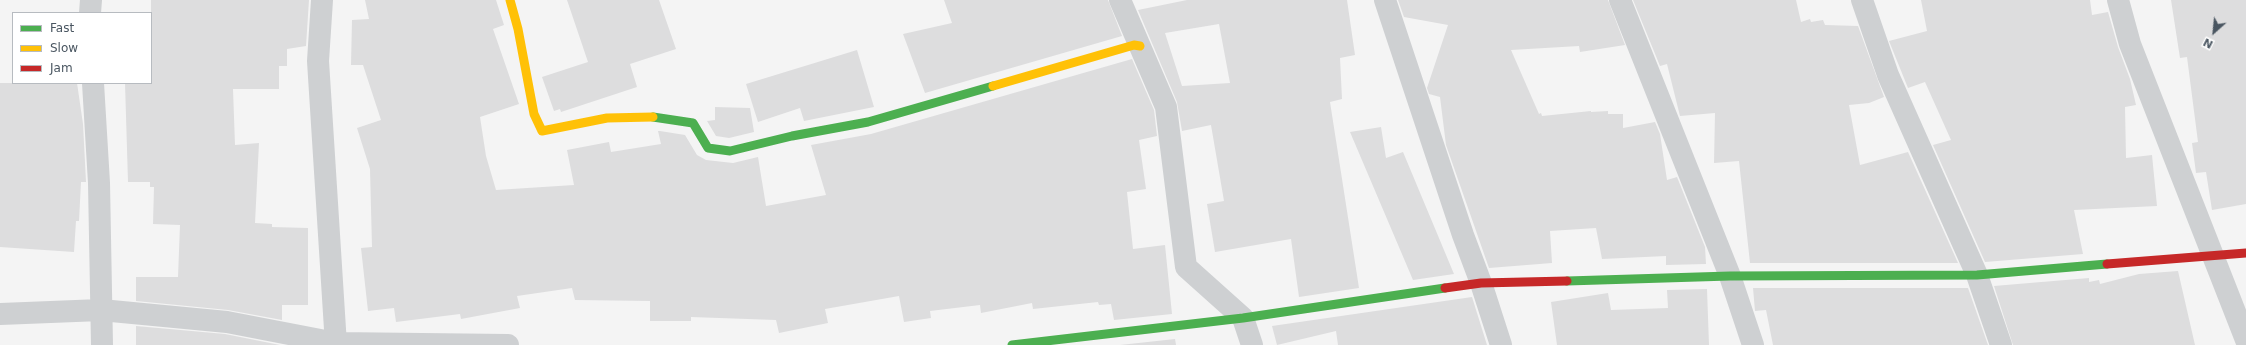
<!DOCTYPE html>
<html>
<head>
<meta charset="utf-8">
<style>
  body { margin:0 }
  #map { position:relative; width:2246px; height:345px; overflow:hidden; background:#f4f4f4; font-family:"DejaVu Sans",sans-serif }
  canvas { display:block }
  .legend { position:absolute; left:12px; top:12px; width:140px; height:72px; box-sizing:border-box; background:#fff; border:1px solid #b7bbc0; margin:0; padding:5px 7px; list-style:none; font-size:12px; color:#4a5661 }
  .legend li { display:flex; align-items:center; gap:8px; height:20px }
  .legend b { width:20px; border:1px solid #b7bbc0 }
  .north { position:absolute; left:2194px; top:12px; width:40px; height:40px; -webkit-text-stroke:3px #fff; paint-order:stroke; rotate:207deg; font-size:11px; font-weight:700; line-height:16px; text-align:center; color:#4a5661 }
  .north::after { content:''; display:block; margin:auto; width:14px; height:18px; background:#4a5661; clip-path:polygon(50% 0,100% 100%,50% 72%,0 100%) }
</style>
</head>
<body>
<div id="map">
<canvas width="2246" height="345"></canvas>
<ul class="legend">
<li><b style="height:5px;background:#4caf50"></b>Fast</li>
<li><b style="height:5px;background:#ffc107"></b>Slow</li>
<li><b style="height:5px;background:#c62828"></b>Jam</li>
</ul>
<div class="north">N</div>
</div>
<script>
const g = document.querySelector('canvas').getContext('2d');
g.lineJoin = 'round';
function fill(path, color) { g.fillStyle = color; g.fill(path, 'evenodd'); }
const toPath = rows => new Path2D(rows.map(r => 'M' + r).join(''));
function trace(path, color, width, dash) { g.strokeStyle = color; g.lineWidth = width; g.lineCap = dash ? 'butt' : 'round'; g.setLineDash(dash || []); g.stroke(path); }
const building = toPath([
  [151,0,309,0,306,46,287,49,287,66,279,66,279,89,233,89,235,145,259,143,255,223,272,224,272,227,308,228,308,305,282,305,282,320,228,310,136,301,136,277,178,277,180,225,153,224,154,187,150,187,150,182,128,182,125,83,151,83],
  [365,0,496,0,504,25,493,29,519,104,480,117,486,156,496,190,574,185,567,150,609,142,611,152,661,144,658,131,660,131,685,135,697,155,706,160,733,163,758,157,766,206,826,195,811,145,871,134,1132,59,1154,110,1157,136,1139,140,1146,189,1127,192,1133,249,1165,245,1172,314,1114,320,1111,304,1099,305,1098,302,1033,309,1032,303,981,313,980,305,930,311,931,318,904,322,899,296,825,309,828,323,779,333,776,320,691,317,691,321,650,321,650,301,575,300,572,288,517,296,520,308,461,319,460,314,396,322,394,308,368,311,361,248,372,247,370,169,357,128,381,120,363,65,351,65,352,20,369,19],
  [567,0,659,0,676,49,630,64,637,87,561,112,560,109,554,111,542,77,588,62],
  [944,0,1108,0,1122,36,925,93,903,34,952,23],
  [1187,0,1347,0,1355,55,1340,58,1342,99,1330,102,1359,288,1299,297,1291,239,1215,252,1207,204,1224,201,1211,125,1182,131,1177,102,1138,10],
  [1219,24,1230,83,1182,86,1165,33],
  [1398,0,1608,0,1625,45,1580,52,1579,46,1511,50,1539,114,1541,113,1542,116,1591,111,1591,112,1608,111,1608,114,1623,114,1623,128,1655,122,1660,134,1667,180,1677,177,1705,247,1706,264,1666,265,1666,256,1602,259,1596,228,1550,231,1552,263,1489,268,1446,145,1440,97,1429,94,1427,88,1448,25,1404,17],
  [1633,0,1796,0,1801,22,1810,19,1811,22,1823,20,1825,25,1858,26,1884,97,1869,103,1849,105,1860,165,1908,152,1958,263,1750,263,1739,161,1714,163,1715,113,1680,116,1667,64,1660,66],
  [1921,0,2090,0,2092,15,2108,12,2118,47,2130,79,2136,105,2125,107,2126,158,2152,155,2157,206,2074,210,2083,254,1985,262,1933,145,1951,140,1925,82,1908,88,1889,41,1927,31],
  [2171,0,2246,0,2246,204,2212,210,2206,172,2196,173,2192,143,2198,142,2187,57,2180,58],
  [857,50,874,107,804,121,800,108,758,122,746,84],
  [0,83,77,83,83,124,86,182,81,182,79,221,76,221,74,252,0,247],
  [715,107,750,108,754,132,729,138,716,136,707,121,715,120],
  [1381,127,1386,158,1403,152,1454,274,1413,280,1350,132],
  [2178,271,2195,345,2013,345,1994,286,2089,278,2089,282,2099,280,2100,284,2139,274],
  [1753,288,1968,288,1988,345,1773,345,1766,310,1755,311],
  [1707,289,1709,345,1557,345,1551,302,1608,293,1611,310,1668,308,1667,290],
  [1472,297,1487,345,1338,345,1336,331,1277,345,1272,326],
  [136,326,225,334,280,345,136,345],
  [1175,339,1176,345,1120,345]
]);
const street = toPath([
  [322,0,318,61,336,345],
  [1120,0,1166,107,1186,267,1243,318,1252,345],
  [1385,0,1463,235,1481,283,1501,345],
  [1620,0,1730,276,1753,345],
  [1862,0,1888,75,1977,275,2001,345],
  [2118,0,2130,44,2246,340],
  [90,13,91,0],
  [93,83,99,183,102,345],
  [0,314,101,310,227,322,336,343,508,345]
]);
const fast = toPath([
  [653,117,693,123,708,148,730,151,792,136,868,122,993,86],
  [1567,281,1730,276,1977,275,2107,264],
  [1012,345,1243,318,1445,288]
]);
const slow = toPath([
  [510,0,518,29,534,114,542,131,607,118,653,117],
  [993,86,1134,45,1140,46]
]);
const jam = toPath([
  [2107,264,2246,253],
  [1445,288,1481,283,1567,281]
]);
fill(building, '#ddddde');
trace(street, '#ced0d2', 22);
trace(fast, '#4caf50', 9);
trace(slow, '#ffc107', 9);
trace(jam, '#c62828', 9);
</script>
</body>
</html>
